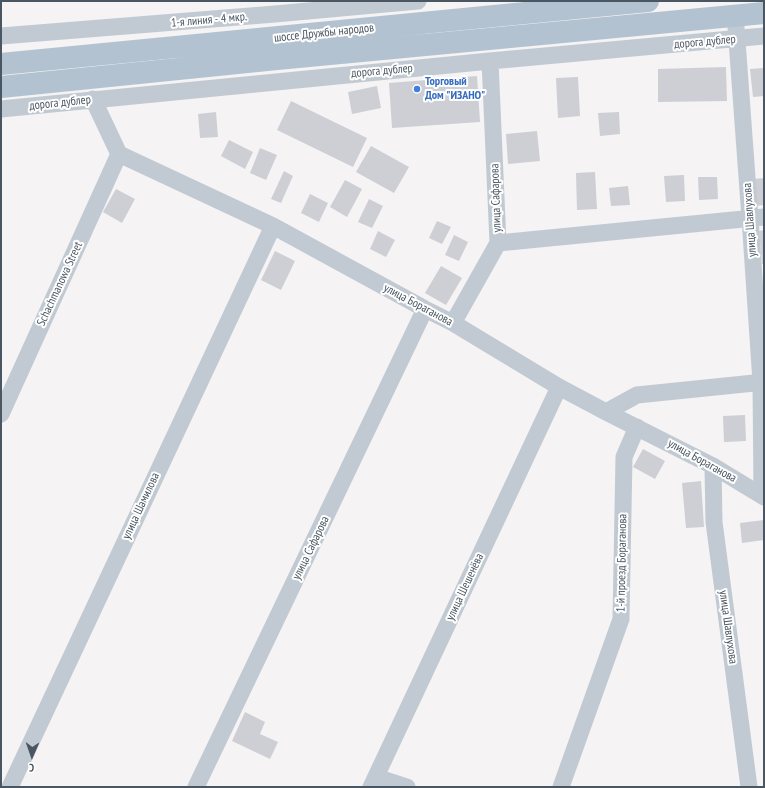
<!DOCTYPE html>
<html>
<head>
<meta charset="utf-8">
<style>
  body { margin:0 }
  #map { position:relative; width:765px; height:788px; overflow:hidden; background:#f5f3f3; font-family:"PT Sans Narrow",sans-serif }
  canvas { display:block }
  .frame { position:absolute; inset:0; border:2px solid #4a5661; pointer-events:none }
  .north { position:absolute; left:12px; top:736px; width:40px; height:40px; -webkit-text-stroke:3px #fff; paint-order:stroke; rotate:182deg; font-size:11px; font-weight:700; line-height:16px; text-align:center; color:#4a5661 }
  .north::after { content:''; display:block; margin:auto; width:14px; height:18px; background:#4a5661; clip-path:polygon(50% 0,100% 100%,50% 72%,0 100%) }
</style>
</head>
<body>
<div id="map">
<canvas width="765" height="788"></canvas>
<div class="frame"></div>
<div class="north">С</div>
</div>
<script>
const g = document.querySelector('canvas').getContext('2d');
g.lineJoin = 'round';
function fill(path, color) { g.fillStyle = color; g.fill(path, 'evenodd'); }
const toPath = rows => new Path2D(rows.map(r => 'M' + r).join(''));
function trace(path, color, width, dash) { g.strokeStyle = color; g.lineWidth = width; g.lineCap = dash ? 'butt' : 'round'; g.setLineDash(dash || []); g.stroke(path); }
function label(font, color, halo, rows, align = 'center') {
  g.font = font + ' "PT Sans Narrow",sans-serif'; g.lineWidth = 4; g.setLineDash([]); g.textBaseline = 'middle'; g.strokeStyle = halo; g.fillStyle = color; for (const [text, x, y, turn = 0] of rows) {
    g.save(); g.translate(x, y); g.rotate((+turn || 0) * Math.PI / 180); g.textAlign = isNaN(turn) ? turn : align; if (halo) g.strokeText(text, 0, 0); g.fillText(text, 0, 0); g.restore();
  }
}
const building = toPath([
  [726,67,727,101,658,102,658,69],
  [764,68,764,96,753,97,750,69],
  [477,76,480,122,392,128,389,83],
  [578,77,580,116,558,118,556,78],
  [377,86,381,108,352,114,348,92],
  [291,101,367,138,353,167,277,130],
  [216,112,218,137,200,138,198,114],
  [619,112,620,134,600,136,598,113],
  [537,131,540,161,508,164,506,134],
  [229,140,253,152,245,169,221,156],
  [371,146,409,167,394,193,356,172],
  [260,148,277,155,266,180,250,173],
  [284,171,293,176,281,203,271,199],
  [595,172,597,209,577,210,576,173],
  [684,175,685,201,666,202,664,176],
  [698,177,717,177,718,199,699,200],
  [764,178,764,205,755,206,753,179],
  [345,180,362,189,347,217,330,207],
  [628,186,630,205,611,206,609,188],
  [116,189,135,199,122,223,103,212],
  [310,194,328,203,319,222,301,213],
  [369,199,383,206,372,228,358,222],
  [437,221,451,227,442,244,429,238],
  [764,230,764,264,762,264,759,231],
  [378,231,395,240,386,257,370,249],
  [454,235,468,242,459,261,445,255],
  [275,251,295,261,281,290,261,280],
  [441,266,462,278,446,305,425,293],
  [745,415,746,441,724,442,723,416],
  [643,449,665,461,655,479,633,467],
  [701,481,704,527,686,528,682,483],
  [764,520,764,540,742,543,740,523],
  [245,712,265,722,260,734,278,742,270,759,232,741]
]);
const minor = toPath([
  [736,27,750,218,761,382,762,496],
  [1,36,275,14,418,1],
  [93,99,119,154,273,226,425,309,453,323,559,387,606,412,713,466,764,497],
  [1,109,490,61,764,36],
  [498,243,764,217],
  [453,323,498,243,490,61],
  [606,412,637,395,764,382],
  [1,414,119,154],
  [713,466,714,522,749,787],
  [376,777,407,787],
  [10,787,273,226],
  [196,787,425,309],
  [371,787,559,387],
  [561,787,621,619,624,457,637,427]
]);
const major = toPath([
  [1,64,648,1],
  [1,87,277,59,764,13]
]);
const markers = [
  [417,89,4,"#3f7fe0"]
];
const streetNames = [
  ["1-я линия - 4 мкр.",209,20,-5],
  ["шоссе Дружбы народов",324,33,-6],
  ["дорога дублер",705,42,-5],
  ["дорога дублер",382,71,-5],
  ["дорога дублер",60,103,-6],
  ["улица Сафарова",496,198,-92],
  ["улица Шавлухова",750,220,-94],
  ["Schachmanowa Street",60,284,-65],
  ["улица Бораганова",418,305,28],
  ["улица Бораганова",702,461,29],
  ["улица Шамилова",141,506,-65],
  ["улица Сафарова",311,548,-64],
  ["1-й проезд Бораганова",622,563,-89],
  ["улица Шешенёва",465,587,-65],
  ["улица Шавлухова",728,627,82]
];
const shopNames = [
  ["Торговый",425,82],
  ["Дом \"ИЗАНО\"",425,96]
];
fill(building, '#cdcfd5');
trace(minor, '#c1cad2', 17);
trace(major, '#b3c2d1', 22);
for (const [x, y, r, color] of markers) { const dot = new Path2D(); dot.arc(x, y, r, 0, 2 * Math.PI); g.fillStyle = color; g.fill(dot); trace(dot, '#fff', 1.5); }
label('12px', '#4a5661', '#fff', streetNames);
label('bold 12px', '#366cbe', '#fff', shopNames, 'left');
</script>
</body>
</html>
